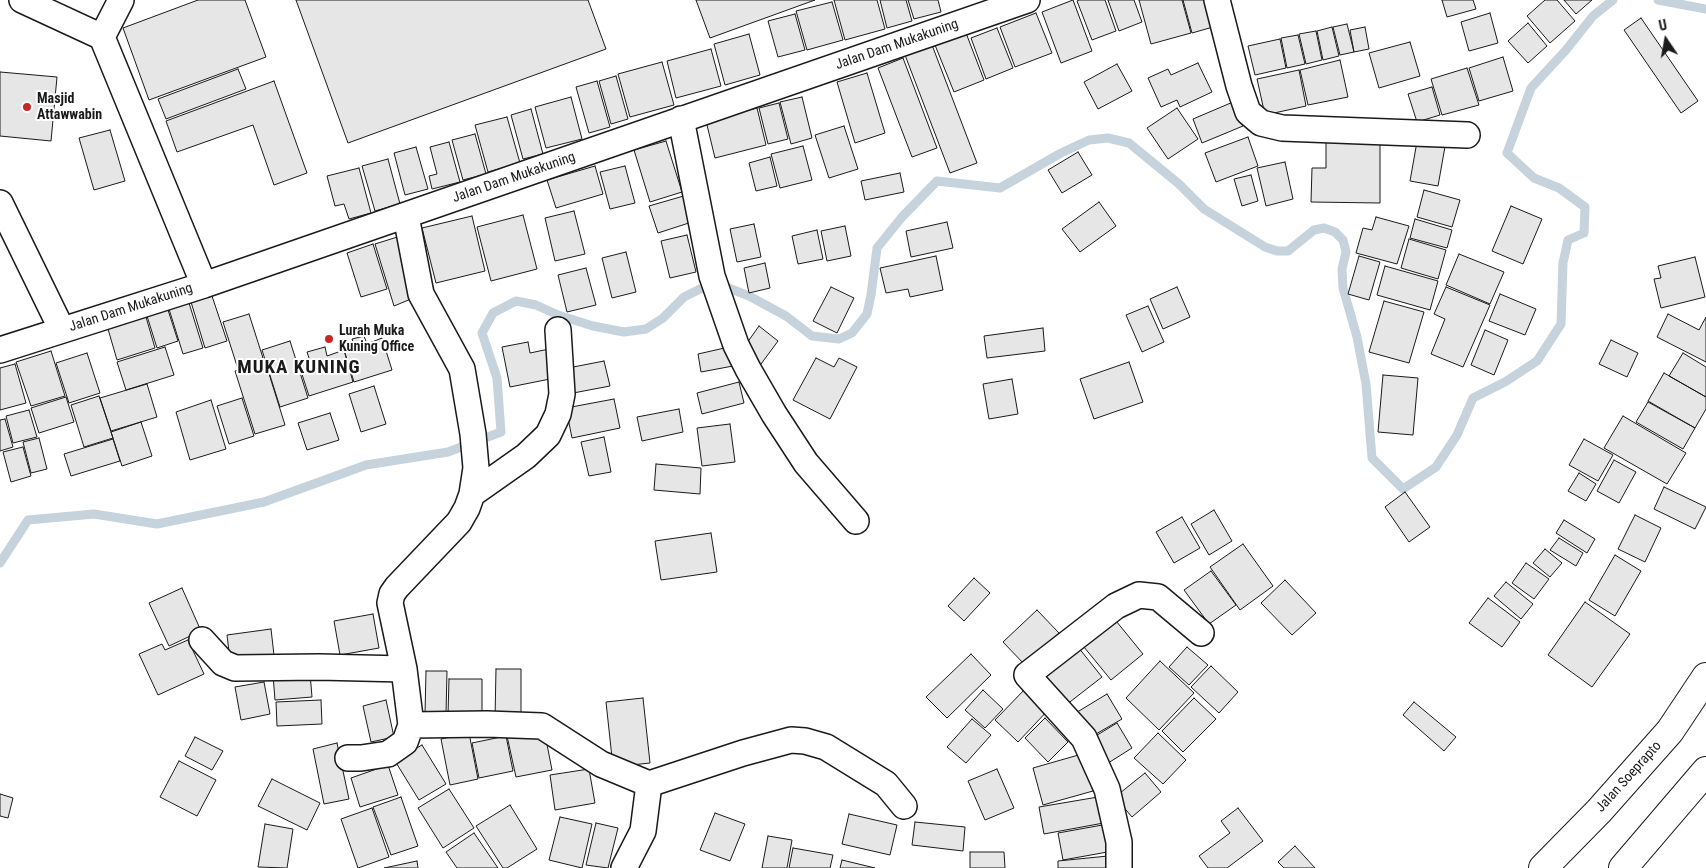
<!DOCTYPE html>
<html>
<head>
<meta charset="utf-8">
<style>
  body { margin:0 }
  #map { position:relative; width:1706px; height:868px; overflow:hidden; background:#fff; font-family:"Roboto Condensed",sans-serif }
  canvas { display:block }
  .north { position:absolute; left:1641px; top:15px; width:50px; height:50px; -webkit-text-stroke:4px #fff; paint-order:stroke; rotate:348deg; font-size:14px; font-weight:700; line-height:20px; text-align:center; color:#1a1a1a }
  .north::after { content:''; display:block; margin:auto; width:18px; height:22px; background:#1a1a1a; clip-path:polygon(50% 0,100% 100%,50% 72%,0 100%) }
</style>
</head>
<body>
<div id="map">
<canvas width="1706" height="868"></canvas>
<div class="north">U</div>
</div>
<script>
const g = document.querySelector('canvas').getContext('2d');
g.lineJoin = 'round';
const toPath = rows => new Path2D(rows.map(r => 'M' + r).join(''));
function trace(path, color, width, dash) { g.strokeStyle = color; g.lineWidth = width; g.lineCap = dash ? 'butt' : 'round'; g.setLineDash(dash || []); g.stroke(path); }
function fill(path, color) { g.fillStyle = color; g.fill(path, 'evenodd'); }
function label(font, color, halo, rows, align = 'center') {
  g.font = font + ' "Roboto Condensed",sans-serif'; g.lineWidth = 4; g.setLineDash([]); g.textBaseline = 'middle'; g.strokeStyle = halo; g.fillStyle = color; for (const [text, x, y, turn = 0] of rows) {
    g.save(); g.translate(x, y); g.rotate((+turn || 0) * Math.PI / 180); g.textAlign = isNaN(turn) ? turn : align; if (halo) g.strokeText(text, 0, 0); g.fillText(text, 0, 0); g.restore();
  }
}
const stream = toPath([
  [1658,0,1706,9],
  [0,563,28,520,94,514,157,524,264,502,366,465,448,452,501,432,497,378,482,333,493,313,516,301,536,305,558,315,593,326,624,332,646,329,663,318,684,297,700,289,726,287,749,296,786,316,812,336,839,339,852,333,867,314,871,295,877,248,902,217,937,181,1000,188,1061,153,1089,140,1108,138,1129,143,1179,184,1204,209,1265,247,1277,251,1288,251,1314,230,1324,228,1335,232,1343,240,1346,252,1342,269,1343,288,1357,337,1366,384,1372,458,1403,489,1436,467,1457,435,1473,398,1505,382,1537,361,1561,324,1563,263,1568,240,1584,233,1585,207,1559,188,1534,178,1507,153,1531,88,1566,50,1593,16,1613,0]
]);
const building = toPath([
  [198,0,245,0,266,57,149,100,123,28,198,0],
  [296,0,588,0,606,49,348,143,296,0],
  [696,0,815,0,710,38,696,0],
  [834,0,877,0,885,29,845,40,834,0],
  [880,0,906,0,912,21,887,28,880,0],
  [908,0,938,0,941,12,914,19,908,0],
  [1073,0,1092,51,1061,63,1042,12,1073,0],
  [1079,0,1105,0,1116,31,1092,40,1077,1,1079,0],
  [1108,0,1134,0,1142,22,1119,31,1108,0],
  [1139,0,1182,0,1191,33,1151,44,1139,0],
  [1183,0,1213,0,1220,25,1192,33,1183,0],
  [1442,0,1473,0,1476,9,1447,17,1442,0],
  [1545,0,1557,0,1575,21,1550,43,1527,16,1545,0],
  [1564,0,1592,0,1576,14,1564,0],
  [832,2,843,40,807,50,796,11,832,2],
  [1036,13,1052,53,1015,67,1000,27,1036,13],
  [1490,13,1498,43,1469,51,1461,22,1490,13],
  [795,14,805,50,778,57,768,21,795,14],
  [1641,18,1698,101,1681,113,1624,30,1641,18],
  [1528,23,1547,46,1528,63,1508,41,1528,23],
  [1347,24,1354,52,1340,55,1333,27,1347,24],
  [1332,27,1339,56,1323,60,1317,31,1332,27],
  [1365,27,1369,49,1354,52,1350,30,1365,27],
  [997,28,1013,68,986,79,971,38,997,28],
  [1316,31,1322,60,1306,64,1299,34,1316,31],
  [966,33,984,80,954,92,935,45,966,33],
  [749,34,760,75,725,85,714,44,749,34],
  [1298,35,1305,64,1287,68,1281,38,1298,35],
  [1280,39,1286,68,1255,75,1248,46,1280,39],
  [1410,42,1420,76,1379,88,1369,53,1410,42],
  [932,45,977,163,950,173,905,55,932,45],
  [711,49,721,86,676,98,667,61,711,49],
  [1503,57,1513,91,1479,101,1469,68,1503,57],
  [903,58,937,148,912,157,878,68,903,58],
  [1340,60,1348,97,1308,105,1300,70,1340,60],
  [662,62,674,105,630,117,618,74,662,62],
  [1198,63,1212,92,1180,107,1177,100,1161,107,1148,78,1168,69,1171,75,1198,63],
  [1117,64,1132,91,1098,109,1084,82,1117,64],
  [1467,68,1479,105,1442,115,1431,79,1467,68],
  [238,69,246,89,166,119,158,99,238,69],
  [1299,70,1306,106,1265,115,1257,79,1299,70],
  [0,72,57,77,51,141,0,136,0,72],
  [867,73,885,133,855,143,837,82,867,73],
  [616,76,628,119,611,124,599,81,616,76],
  [274,81,307,173,274,185,253,125,177,152,166,121,274,81],
  [597,81,610,127,589,133,576,87,597,81],
  [1432,87,1440,115,1417,122,1408,94,1432,87],
  [571,97,582,139,546,148,535,107,571,97],
  [802,97,812,138,791,144,780,102,802,97],
  [1233,102,1243,126,1202,143,1193,119,1233,102],
  [779,103,788,139,768,144,759,108,779,103],
  [757,108,766,145,715,158,706,121,757,108],
  [1177,108,1198,139,1168,159,1147,128,1177,108],
  [531,109,543,154,523,159,511,115,531,109],
  [507,117,520,163,488,172,475,125,507,117],
  [844,126,858,169,829,178,815,135,844,126],
  [110,130,125,181,94,190,79,138,110,130],
  [475,134,486,174,463,180,452,140,475,134],
  [1418,136,1446,141,1438,186,1410,181,1418,136],
  [1248,137,1258,166,1216,182,1205,153,1248,137],
  [1326,137,1380,138,1380,203,1311,202,1312,168,1326,168,1326,137],
  [666,141,682,192,650,202,634,150,666,141],
  [449,142,460,182,432,189,429,176,437,174,430,147,449,142],
  [803,146,812,180,780,188,771,154,803,146],
  [416,147,428,189,405,195,394,153,416,147],
  [1078,152,1092,175,1062,193,1048,170,1078,152],
  [770,157,777,186,756,191,749,163,770,157],
  [388,159,400,204,375,211,362,166,388,159],
  [1285,162,1293,199,1266,206,1257,168,1285,162],
  [595,166,603,194,556,208,547,180,595,166],
  [625,166,635,203,610,209,600,172,625,166],
  [359,168,371,213,349,219,344,204,335,206,327,176,359,168],
  [900,173,904,192,865,200,861,181,900,173],
  [1251,175,1258,201,1242,206,1234,179,1251,175],
  [1424,190,1460,200,1452,227,1417,217,1424,190],
  [687,195,695,221,658,233,649,206,687,195],
  [1099,202,1116,226,1080,252,1062,229,1099,202],
  [1511,206,1542,219,1523,264,1492,251,1511,206],
  [574,211,585,254,555,261,545,218,574,211],
  [523,215,537,269,491,281,477,227,523,215],
  [472,216,485,271,436,283,422,228,472,216],
  [1376,217,1409,226,1397,264,1356,253,1363,228,1372,230,1376,217],
  [1415,219,1452,230,1447,248,1410,238,1415,219],
  [947,222,953,248,911,257,906,231,947,222],
  [754,224,761,257,737,262,730,229,754,224],
  [845,226,851,256,827,261,821,231,845,226],
  [817,230,823,259,798,264,792,236,817,230],
  [407,234,411,299,394,306,375,244,407,234],
  [687,235,696,272,670,278,661,241,687,235],
  [1409,239,1446,250,1438,279,1401,268,1409,239],
  [373,244,387,289,361,297,347,253,373,244],
  [626,252,636,292,612,298,602,258,626,252],
  [1459,254,1504,272,1490,304,1446,285,1459,254],
  [936,256,943,290,910,297,908,289,886,293,880,268,936,256],
  [1359,256,1380,262,1369,300,1348,294,1359,256],
  [1695,257,1705,297,1661,308,1654,279,1661,278,1658,266,1695,257],
  [765,263,770,288,749,293,744,268,765,263],
  [1385,266,1438,281,1430,310,1377,295,1385,266],
  [586,268,596,305,567,312,558,275,586,268],
  [831,287,854,298,837,333,813,321,831,287],
  [1177,287,1190,317,1163,329,1150,299,1177,287],
  [1446,287,1490,305,1463,367,1431,354,1445,319,1434,314,1446,287],
  [1500,294,1536,309,1525,335,1489,321,1500,294],
  [212,296,227,341,205,348,191,302,212,296],
  [1384,301,1424,312,1409,363,1369,352,1384,301],
  [189,303,203,348,183,354,169,309,189,303],
  [1148,306,1164,342,1142,352,1126,315,1148,306],
  [168,310,178,341,157,348,147,316,168,310],
  [249,314,263,358,237,366,223,322,249,314],
  [1668,314,1699,330,1706,317,1706,362,1657,337,1668,314],
  [146,317,155,348,117,360,108,329,146,317],
  [759,326,778,341,761,364,742,350,759,326],
  [1043,328,1045,351,987,358,984,336,1043,328],
  [1485,330,1508,340,1494,375,1471,365,1485,330],
  [364,336,367,344,382,338,392,370,354,382,344,350,355,347,352,339,364,336],
  [1611,340,1638,353,1627,377,1599,364,1611,340],
  [290,341,308,398,280,407,262,350,290,341],
  [528,342,530,353,549,349,555,378,510,387,502,347,528,342],
  [165,347,174,375,126,390,117,362,165,347],
  [325,347,327,356,344,350,353,382,309,396,299,365,310,361,307,352,325,347],
  [729,347,733,366,701,372,698,354,729,347],
  [51,351,65,396,31,406,16,362,51,351],
  [87,353,100,393,69,403,56,363,87,353],
  [1683,353,1706,367,1706,397,1669,376,1683,353],
  [816,358,834,367,839,358,857,367,830,419,793,400,816,358],
  [265,361,285,425,255,434,235,371,265,361],
  [604,361,610,386,568,394,563,369,604,361],
  [1129,362,1143,402,1094,419,1080,379,1129,362],
  [15,364,26,403,0,410,0,368,15,364],
  [1664,373,1706,397,1706,409,1695,428,1648,401,1664,373],
  [1383,375,1418,378,1413,435,1378,432,1383,375],
  [1012,379,1018,414,989,419,983,384,1012,379],
  [739,382,744,403,702,414,697,393,739,382],
  [147,384,157,417,111,431,100,398,147,384],
  [374,386,386,424,361,432,349,394,374,386],
  [99,396,113,438,84,447,71,405,99,396],
  [66,397,74,422,39,433,31,408,66,397],
  [242,398,254,436,229,444,217,406,242,398],
  [614,399,620,428,572,438,566,408,614,399],
  [211,400,226,449,190,460,176,412,211,400],
  [1648,402,1695,428,1683,449,1636,422,1648,402],
  [679,409,683,432,642,441,637,417,679,409],
  [29,410,37,437,13,443,6,416,29,410],
  [330,413,339,440,307,450,298,423,330,413],
  [1623,416,1686,453,1667,484,1604,448,1623,416],
  [5,419,13,447,0,451,0,420,5,419],
  [141,422,152,456,122,466,111,432,141,422],
  [730,424,735,462,702,466,697,428,730,424],
  [604,437,611,472,589,476,581,442,604,437],
  [39,438,47,469,31,473,23,442,39,438],
  [113,439,120,461,71,476,64,454,113,439],
  [1584,439,1613,455,1598,481,1569,465,1584,439],
  [23,447,31,476,11,482,3,452,23,447],
  [1614,460,1636,472,1619,503,1597,491,1614,460],
  [656,464,701,468,700,494,654,490,656,464],
  [1579,473,1596,484,1586,501,1568,491,1579,473],
  [1664,487,1706,507,1695,529,1654,509,1664,487],
  [1405,492,1430,527,1409,542,1385,507,1405,492],
  [1214,510,1232,541,1209,555,1191,524,1214,510],
  [1635,515,1661,528,1645,562,1618,549,1635,515],
  [1182,517,1200,548,1174,563,1156,532,1182,517],
  [1564,520,1595,539,1587,553,1556,533,1564,520],
  [711,533,717,572,661,580,655,541,711,533],
  [1559,538,1583,553,1576,566,1550,550,1559,538],
  [1243,544,1273,586,1240,610,1210,567,1243,544],
  [1545,549,1562,563,1550,577,1533,563,1545,549],
  [1615,555,1641,571,1615,616,1589,600,1615,555],
  [1526,563,1549,579,1534,599,1512,583,1526,563],
  [1211,571,1236,605,1209,624,1184,590,1211,571],
  [974,578,990,593,964,621,948,606,974,578],
  [1285,580,1316,613,1292,635,1261,603,1285,580],
  [1506,582,1533,604,1521,619,1494,596,1506,582],
  [182,588,201,631,169,646,149,603,182,588],
  [1488,598,1520,622,1502,647,1469,623,1488,598],
  [1585,602,1630,634,1592,687,1548,655,1585,602],
  [1037,610,1059,633,1025,665,1003,642,1037,610],
  [373,614,379,648,340,655,334,621,373,614],
  [1112,616,1143,654,1111,680,1079,641,1112,616],
  [271,629,274,655,230,660,227,635,271,629],
  [188,640,204,674,158,695,139,654,162,644,165,650,188,640],
  [1074,642,1102,677,1066,705,1038,671,1074,642],
  [1187,647,1208,665,1189,685,1169,667,1187,647],
  [971,654,991,675,947,718,926,697,971,654],
  [1160,661,1194,693,1159,730,1126,698,1160,661],
  [1211,666,1238,692,1219,713,1191,687,1211,666],
  [496,669,521,669,521,720,495,719,496,669],
  [426,671,447,671,446,714,425,714,426,671],
  [310,673,312,697,275,700,273,675,310,673],
  [449,679,482,679,482,715,448,715,449,679],
  [264,682,270,714,241,720,235,687,264,682],
  [1028,686,1051,707,1018,742,995,720,1028,686],
  [983,690,1003,709,985,728,965,710,983,690],
  [1107,694,1122,719,1089,738,1074,714,1107,694],
  [643,698,650,763,613,767,606,702,643,698],
  [1194,698,1216,719,1183,752,1162,731,1194,698],
  [321,700,322,724,277,726,276,702,321,700],
  [386,700,394,737,371,742,363,706,386,700],
  [1414,702,1456,737,1444,751,1403,715,1414,702],
  [1045,718,1068,742,1048,762,1025,738,1045,718],
  [972,719,991,735,966,763,947,747,972,719],
  [1117,723,1132,748,1105,765,1089,740,1117,723],
  [544,729,552,770,516,777,507,736,544,729],
  [469,733,478,779,450,785,441,739,469,733],
  [1158,733,1186,760,1163,784,1134,758,1158,733],
  [506,736,513,771,479,778,472,743,506,736],
  [195,737,223,751,212,770,185,756,195,737],
  [337,743,349,799,324,804,313,749,337,743],
  [422,745,446,784,419,800,395,761,422,745],
  [1082,754,1093,791,1043,805,1033,768,1082,754],
  [179,761,216,780,197,816,160,797,179,761],
  [388,765,398,795,360,807,351,778,388,765],
  [589,769,595,803,555,810,550,775,589,769],
  [997,769,1014,808,985,820,968,781,997,769],
  [1145,773,1161,792,1132,817,1115,797,1145,773],
  [272,779,320,803,307,830,258,806,272,779],
  [449,789,474,828,443,848,418,808,449,789],
  [0,794,13,798,8,818,0,816,0,794],
  [1104,796,1109,822,1044,834,1039,807,1104,796],
  [401,797,418,846,391,855,373,807,401,797],
  [510,805,537,849,507,868,503,868,476,826,510,805],
  [372,808,389,857,358,868,341,819,372,808],
  [1238,808,1263,841,1227,868,1208,868,1199,856,1230,833,1221,821,1238,808],
  [715,813,745,824,730,861,700,850,715,813],
  [849,814,897,825,890,855,842,844,849,814],
  [560,817,592,824,582,868,549,860,560,817],
  [915,822,965,827,963,851,912,845,915,822],
  [596,823,618,828,608,868,586,865,596,823],
  [265,824,293,829,287,868,258,867,265,824],
  [1108,824,1113,851,1063,860,1058,833,1108,824],
  [474,833,498,868,457,868,446,852,474,833],
  [768,836,792,840,787,868,762,868,768,836],
  [1295,846,1315,868,1284,868,1278,862,1295,846],
  [793,848,833,855,830,868,789,868,793,848],
  [970,852,1004,852,1005,868,970,868,970,852],
  [1108,856,1110,868,1058,868,1058,861,1108,856],
  [842,860,875,868,840,868,842,860],
  [417,861,418,868,384,868,417,861]
]);
const minor = toPath([
  [22,0,102,37,204,285],
  [1217,0,1239,86,1248,112,1261,123,1282,128,1467,135],
  [102,37,121,0],
  [681,119,712,276,736,345,748,369,774,414,806,463,856,521],
  [0,203,62,330],
  [0,350,204,285,1027,0],
  [472,494,526,456,548,435,558,414,562,394,558,330],
  [202,640,223,663,235,668,319,667,404,669],
  [411,725,487,724,542,726,601,764,649,784,743,753,791,740,805,741,826,747,886,784,904,806],
  [348,758,361,758,388,754,405,742,411,725,404,669,390,603,392,594,397,587,459,522,467,508,472,494,476,468,473,434,462,369,421,294,406,216],
  [624,868,643,831,649,784],
  [1119,868,1119,842,1107,789,1084,738,1027,675,1116,606,1139,595,1158,597,1201,633]
]);
const trunk = toPath([
  [1543,868,1599,811,1670,731,1706,677],
  [1623,868,1706,771]
]);
const markers = [
  [27,107,5,"#c62828"],
  [329,339,5,"#c62828"]
];
const streetNames = [
  ["Jalan Dam Mukakuning",897,45,-19],
  ["Jalan Dam Mukakuning",514,178,-19],
  ["Jalan Dam Mukakuning",131,308,-18],
  ["Jalan Soeprapto",1629,777,-48]
];
const poiNames = [
  ["Masjid",37,99],
  ["Attawwabin",37,115],
  ["Lurah Muka",339,331],
  ["Kuning Office",339,347]
];
const districtNames = [
  ["MUKA KUNING",299,368]
];
trace(stream, '#c6d2dc', 9);
fill(building, '#e6e6e6');
trace(building, '#1a1a1a', 1);
trace(minor, '#1a1a1a', 28);
trace(trunk, '#1a1a1a', 30);
trace(minor, '#fff', 25);
trace(trunk, '#fff', 28);
for (const [x, y, r, color] of markers) { const dot = new Path2D(); dot.arc(x, y, r, 0, 2 * Math.PI); g.fillStyle = color; g.fill(dot); trace(dot, '#fff', 2); }
label('14px', '#1a1a1a', '#fff', streetNames);
label('bold 14px', '#1a1a1a', '#fff', poiNames, 'left');
g.letterSpacing = '1px';
label('bold 19px', '#1a1a1a', '#fff', districtNames);
g.letterSpacing = '0px';
</script>
</body>
</html>
